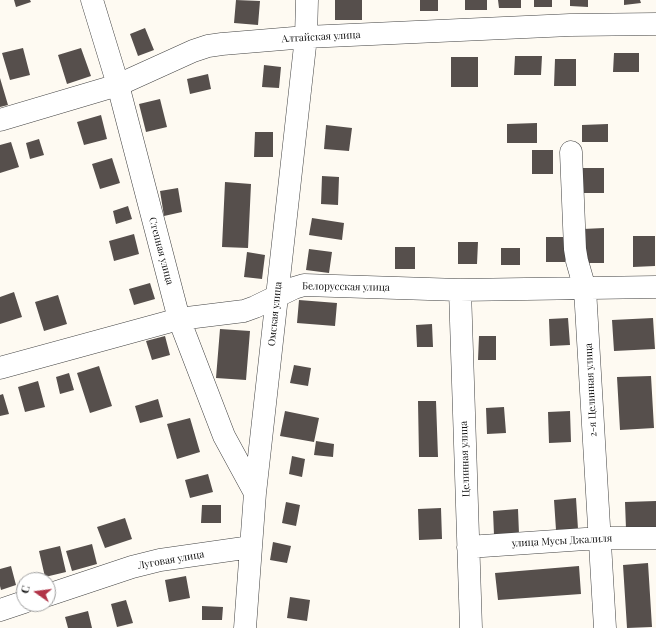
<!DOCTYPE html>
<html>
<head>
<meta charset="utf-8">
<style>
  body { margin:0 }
  #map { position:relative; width:656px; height:628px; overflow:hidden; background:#fefaf2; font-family:"Playfair Display",serif }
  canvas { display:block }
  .north { position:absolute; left:16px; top:572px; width:40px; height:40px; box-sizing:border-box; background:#fff; border:1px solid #9f9f9f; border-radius:50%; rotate:284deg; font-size:11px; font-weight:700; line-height:16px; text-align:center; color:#0f0f0f }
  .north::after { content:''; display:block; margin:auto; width:14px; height:18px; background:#b13448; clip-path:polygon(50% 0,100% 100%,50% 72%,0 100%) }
</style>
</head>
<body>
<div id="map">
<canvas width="656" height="628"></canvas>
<div class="north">С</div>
</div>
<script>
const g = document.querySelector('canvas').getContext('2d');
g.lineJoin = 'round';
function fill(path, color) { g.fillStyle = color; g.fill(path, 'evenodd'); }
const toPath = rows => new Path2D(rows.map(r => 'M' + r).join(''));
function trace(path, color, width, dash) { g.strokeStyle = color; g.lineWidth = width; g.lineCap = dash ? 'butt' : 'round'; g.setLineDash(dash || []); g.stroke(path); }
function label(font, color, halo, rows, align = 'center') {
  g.font = font + ' "Playfair Display",serif'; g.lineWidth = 4; g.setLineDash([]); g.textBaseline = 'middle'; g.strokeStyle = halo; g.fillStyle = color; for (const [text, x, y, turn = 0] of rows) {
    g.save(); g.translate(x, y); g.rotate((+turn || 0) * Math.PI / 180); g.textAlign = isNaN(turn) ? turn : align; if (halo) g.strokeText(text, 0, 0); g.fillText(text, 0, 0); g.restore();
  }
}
const building = toPath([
  [14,0,30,0,31,2,16,7],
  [236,0,260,1,258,25,234,23],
  [335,0,362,0,362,20,335,20],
  [420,0,438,0,438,11,420,11],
  [465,0,487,0,487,10,465,10],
  [498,0,521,0,521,8,499,8],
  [534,0,552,0,552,7,534,7],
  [570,0,588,0,588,7,570,6],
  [624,0,640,0,641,3,624,5],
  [145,28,154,50,138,56,130,34],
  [23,48,30,75,10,80,2,53],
  [81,48,91,76,67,84,58,55],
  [614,53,639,53,639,72,613,72],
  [515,56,542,56,541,75,514,75],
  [451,57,478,57,478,87,451,87],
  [555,59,576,59,576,86,554,86],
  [264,65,281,67,279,88,262,87],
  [208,74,211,89,190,94,187,79],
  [0,78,8,105,0,107],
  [160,99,167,127,146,132,139,104],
  [101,115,107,139,84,145,77,122],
  [537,123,537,143,507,143,507,124],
  [608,124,608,142,582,142,582,125],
  [326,125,352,128,349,151,324,149],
  [255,132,273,132,273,157,254,157],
  [39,139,44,155,30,159,26,143],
  [11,142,19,167,0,173,0,145],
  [532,150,553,150,553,174,532,174],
  [112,158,120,183,100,189,92,164],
  [583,168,604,168,604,193,583,193],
  [322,176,339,177,338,205,321,204],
  [225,182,251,184,248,248,222,247],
  [178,188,182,212,164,216,160,191],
  [128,206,132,219,116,224,113,211],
  [312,218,344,223,342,240,309,235],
  [604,228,604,263,583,263,583,229],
  [134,234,139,254,114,261,109,241],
  [633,236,655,236,655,266,633,267],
  [546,237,565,237,565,262,546,262],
  [458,242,478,242,477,264,458,264],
  [395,247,415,247,415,269,395,269],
  [501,248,520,248,520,265,501,265],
  [309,249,332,252,329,273,306,270],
  [247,252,265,255,262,279,244,277],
  [150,283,155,299,134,305,129,289],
  [14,292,22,317,0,324,0,297],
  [58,295,67,324,44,331,35,302],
  [299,300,337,303,335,326,297,323],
  [568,318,570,345,550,346,549,319],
  [653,318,655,349,614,351,612,320],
  [432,324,433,347,417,347,416,325],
  [220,329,250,331,246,380,216,378],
  [165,336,170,355,152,360,146,341],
  [479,336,496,336,496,360,478,360],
  [294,365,311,368,308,386,290,383],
  [99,366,112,406,90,413,77,373],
  [69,373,74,390,60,394,56,377],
  [651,376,654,428,620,430,617,377],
  [38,381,45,407,25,412,18,387],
  [3,394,9,414,0,416,0,395],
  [158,399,163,417,140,423,135,406],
  [418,401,436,401,438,457,419,457],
  [504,407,506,433,487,434,486,408],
  [285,411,319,418,314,442,280,436],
  [570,411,571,442,549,443,548,412],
  [190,418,200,452,177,459,167,424],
  [316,441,334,444,333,457,314,455],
  [292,456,305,459,302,477,289,474],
  [208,474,213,492,190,498,185,480],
  [576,498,578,529,556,530,554,500],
  [656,501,656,528,626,529,625,502],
  [286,502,300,505,296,526,282,523],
  [202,505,221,505,221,523,201,523],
  [441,508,442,539,419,540,418,509],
  [518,509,519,534,494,535,493,511],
  [125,518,132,539,105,548,97,527],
  [273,542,291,546,287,563,270,560],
  [92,544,97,564,72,571,66,551],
  [60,546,66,572,45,577,39,551],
  [648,563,652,627,627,628,623,565],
  [11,566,16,585,1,590,0,586,0,569],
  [579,566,581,594,498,600,495,573],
  [186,576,190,598,169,602,165,580],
  [290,597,310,600,307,621,287,618],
  [126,600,133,623,117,627,111,604],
  [202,606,223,607,222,620,202,620],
  [88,611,92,628,68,628,65,617]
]);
const minor = toPath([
  [92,0,118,85,179,319,224,436,255,493],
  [0,120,118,85,193,51,208,46,222,44,306,37,570,25,656,24],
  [571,152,575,249,577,261,585,289,605,628],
  [460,290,471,628],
  [0,368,179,319,244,311,255,307,294,288,304,285,460,290,656,287],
  [468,547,600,538,656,538],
  [48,595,132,567,160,560,251,547],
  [0,610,24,602],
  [245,628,255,493,306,37,307,0]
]);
const streetNames = [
  ["Алтайская улица",321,37,-3],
  ["Степная улица",161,251,75],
  ["Белорусская улица",346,287,1],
  ["Омская улица",275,314,-84],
  ["2-я Целинная улица",591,390,-93],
  ["Целинная улица",465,459,-92],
  ["улица Мусы Джалиля",562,541,-3],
  ["Луговая улица",171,560,-10]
];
fill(building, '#564f4c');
trace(minor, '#424242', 23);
trace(minor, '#fff', 22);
label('10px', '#0f0f0f', '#fff', streetNames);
</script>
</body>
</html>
